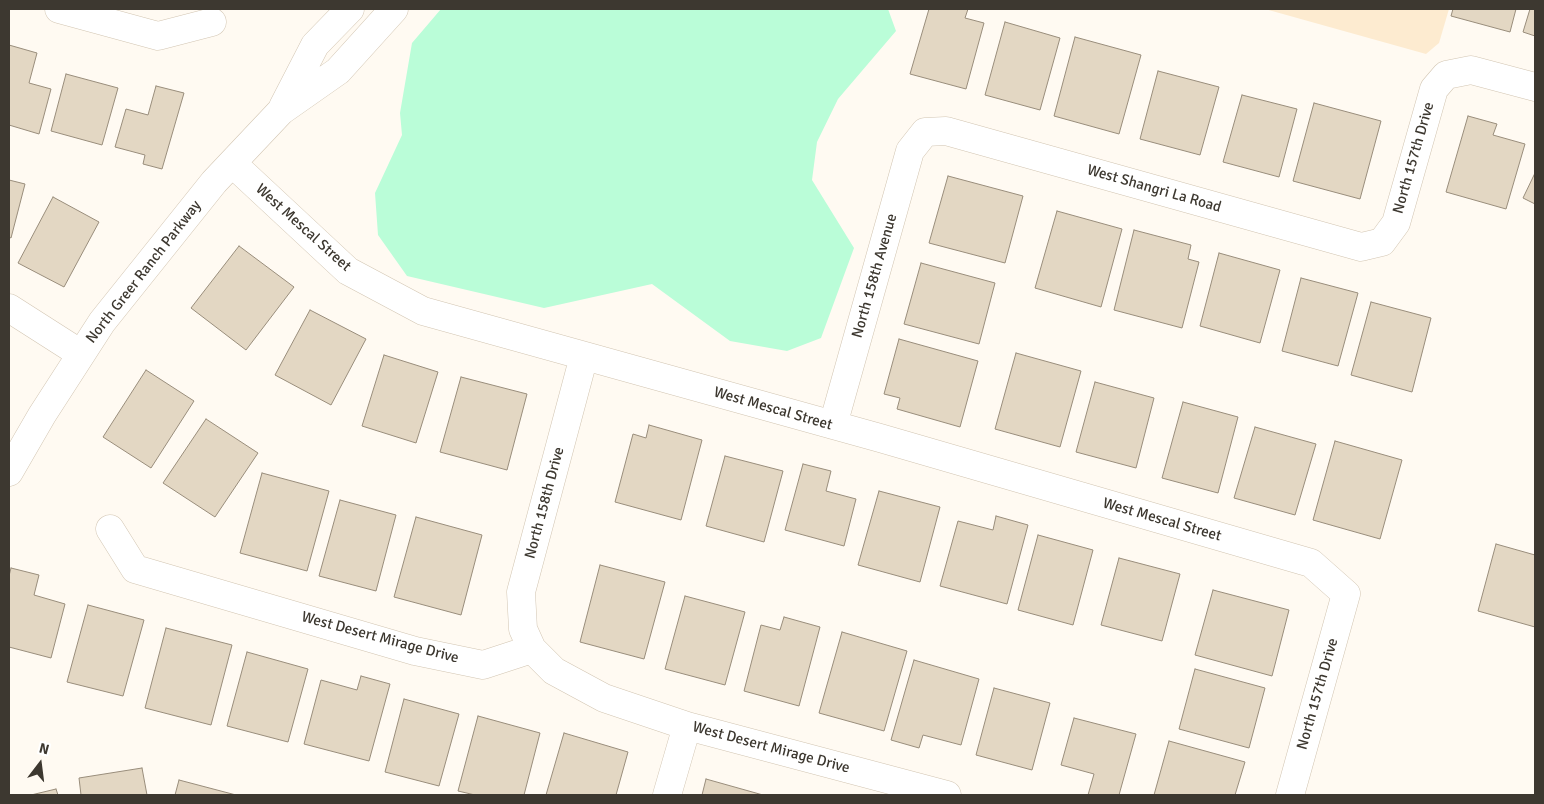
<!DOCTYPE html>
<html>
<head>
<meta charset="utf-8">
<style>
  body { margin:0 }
  #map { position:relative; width:1544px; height:804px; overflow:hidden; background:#fffaf2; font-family:Signika,sans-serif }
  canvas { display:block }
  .frame { position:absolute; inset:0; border:10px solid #3d3830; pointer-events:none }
  .north { position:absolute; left:15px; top:739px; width:50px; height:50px; -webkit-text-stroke:4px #fff; paint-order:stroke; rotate:15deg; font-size:14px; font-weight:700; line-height:20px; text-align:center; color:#3d3830 }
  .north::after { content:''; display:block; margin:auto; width:18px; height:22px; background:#3d3830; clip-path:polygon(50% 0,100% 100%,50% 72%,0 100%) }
</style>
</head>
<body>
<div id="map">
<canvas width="1544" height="804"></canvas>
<div class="frame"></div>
<div class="north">N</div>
</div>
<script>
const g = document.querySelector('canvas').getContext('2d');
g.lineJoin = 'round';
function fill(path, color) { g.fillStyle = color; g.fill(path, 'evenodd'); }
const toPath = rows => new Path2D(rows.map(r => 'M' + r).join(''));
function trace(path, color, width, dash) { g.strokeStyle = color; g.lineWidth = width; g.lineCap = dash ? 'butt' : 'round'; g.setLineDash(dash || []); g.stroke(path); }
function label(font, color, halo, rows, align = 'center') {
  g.font = font + ' Signika,sans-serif'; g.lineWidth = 4; g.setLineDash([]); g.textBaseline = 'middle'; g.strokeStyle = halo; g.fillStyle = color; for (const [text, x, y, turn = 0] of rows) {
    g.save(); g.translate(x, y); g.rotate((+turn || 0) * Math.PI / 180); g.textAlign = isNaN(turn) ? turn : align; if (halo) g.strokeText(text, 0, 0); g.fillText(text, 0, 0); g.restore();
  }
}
const built = toPath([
  [1265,9,1449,9,1439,43,1426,54]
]);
const green = toPath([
  [441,9,888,9,896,31,838,99,817,142,812,180,854,248,821,338,787,351,730,341,652,284,544,308,407,276,378,235,375,193,402,135,400,113,412,43]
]);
const building = toPath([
  [929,9,968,9,965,18,984,23,966,89,910,74,929,9],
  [1453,9,1516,9,1510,32,1451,16,1453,9],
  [1530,9,1535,9,1535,36,1523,32,1530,9],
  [1005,22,1060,38,1040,110,985,95,1005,22],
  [1075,37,1141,55,1119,134,1054,116,1075,37],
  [9,45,37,53,29,83,51,89,39,134,9,125,9,45],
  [1158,71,1219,87,1200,155,1140,139,1158,71],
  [66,74,118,88,102,145,51,131,66,74],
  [156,86,184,93,162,169,143,164,145,155,115,147,126,109,148,115,156,86],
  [1242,95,1297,109,1279,177,1223,162,1242,95],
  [1314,103,1381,121,1360,199,1293,181,1314,103],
  [1468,116,1497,124,1493,135,1525,144,1506,209,1446,192,1468,116],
  [1535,173,1535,204,1523,198,1535,173],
  [948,176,1023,196,1005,263,929,243,948,176],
  [9,180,25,184,11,238,9,237,9,180],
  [53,197,99,222,64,287,18,263,53,197],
  [1057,211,1122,229,1101,307,1035,288,1057,211],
  [1134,230,1191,245,1188,259,1199,262,1182,328,1114,310,1134,230],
  [239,246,294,287,246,350,191,308,239,246],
  [1219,253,1280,270,1260,343,1200,326,1219,253],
  [921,263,995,283,979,344,904,324,921,263],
  [1301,278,1358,293,1338,366,1282,351,1301,278],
  [1371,302,1431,318,1412,392,1351,375,1371,302],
  [310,310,366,339,331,405,275,375,310,310],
  [899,339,978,361,960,427,897,409,900,398,884,394,899,339],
  [1016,353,1081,371,1060,447,995,429,1016,353],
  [384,355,438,372,416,443,362,426,384,355],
  [146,370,194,401,151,468,103,437,146,370],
  [461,377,527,394,507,470,440,452,461,377],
  [1095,382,1154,398,1136,468,1076,452,1095,382],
  [1183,402,1238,417,1218,493,1162,478,1183,402],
  [206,419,258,453,215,517,163,483,206,419],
  [649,425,702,440,681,520,615,502,633,434,646,438,649,425],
  [1255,427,1316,444,1295,515,1234,498,1255,427],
  [1335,441,1402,460,1380,539,1313,520,1335,441],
  [725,456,783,471,764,542,706,526,725,456],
  [803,464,831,471,826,491,856,499,844,546,785,530,803,464],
  [262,473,329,491,307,571,240,553,262,473],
  [879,491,940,507,920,582,858,565,879,491],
  [340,500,396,515,376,591,319,576,340,500],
  [996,516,1028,525,1007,604,940,586,958,521,993,530,996,516],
  [416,517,482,535,461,615,394,597,416,517],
  [1038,535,1093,550,1073,625,1018,610,1038,535],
  [1496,544,1535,555,1535,627,1478,611,1496,544],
  [1119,558,1180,574,1162,641,1101,625,1119,558],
  [600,565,665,582,644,659,580,642,600,565],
  [11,568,39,575,34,595,65,604,51,658,9,647,9,576,11,568],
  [1213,590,1289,610,1272,676,1195,655,1213,590],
  [685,596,745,612,725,685,665,669,685,596],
  [88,605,144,620,123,696,67,682,88,605],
  [784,617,820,627,799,706,744,691,761,625,780,630,784,617],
  [166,628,232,645,211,725,145,708,166,628],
  [842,632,907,651,884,731,819,713,842,632],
  [247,652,308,669,288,742,227,726,247,652],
  [914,660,979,679,961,745,923,735,919,748,891,740,914,660],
  [1195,669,1265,688,1249,748,1179,729,1195,669],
  [361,676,390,684,369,761,304,744,321,680,357,690,361,676],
  [994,688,1050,703,1032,770,976,755,994,688],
  [404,699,459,714,439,786,385,772,404,699],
  [478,716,540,733,524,795,475,795,458,791,478,716],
  [1074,718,1136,734,1119,795,1088,795,1094,774,1061,765,1074,718],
  [564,733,628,752,616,795,546,795,564,733],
  [1169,741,1245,762,1235,795,1154,795,1169,741],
  [142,768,147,795,81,795,79,778,142,768],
  [706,779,763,795,702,795,706,779],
  [179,780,236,795,175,795,179,780],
  [56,789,58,795,31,795,56,789]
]);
const minor = toPath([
  [59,9,158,36,212,22],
  [283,107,315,45,350,9],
  [232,163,348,271,423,311,880,438,1311,563,1346,594,1290,795],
  [9,308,81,354],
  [584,356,521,592,523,629,532,649,554,671,604,698,687,726,947,795],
  [833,425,910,151,925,132,946,131,1361,247,1382,242,1396,223,1434,89,1446,75,1471,70,1535,87],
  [9,472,42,415,102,322,214,182,281,111,338,71,394,9],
  [110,529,135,569,415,651,483,665,532,649],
  [667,795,687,726]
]);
const streetNames = [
  ["North 157th Drive",1414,158,-74],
  ["West Shangri La Road",1154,189,16],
  ["West Mescal Street",303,228,42],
  ["North Greer Ranch Parkway",144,272,-52],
  ["North 158th Avenue",875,276,-74],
  ["West Mescal Street",773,409,16],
  ["North 158th Drive",545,503,-75],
  ["West Mescal Street",1162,520,16],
  ["West Desert Mirage Drive",380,638,15],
  ["North 157th Drive",1318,694,-74],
  ["West Desert Mirage Drive",771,748,15]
];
fill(built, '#fdebd0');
fill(green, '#bafdd8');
fill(building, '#e3d7c3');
trace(building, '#998d7b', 1);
trace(minor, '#d2c5b2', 29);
trace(minor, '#fff', 28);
label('15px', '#3d3830', '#fff', streetNames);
</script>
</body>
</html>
